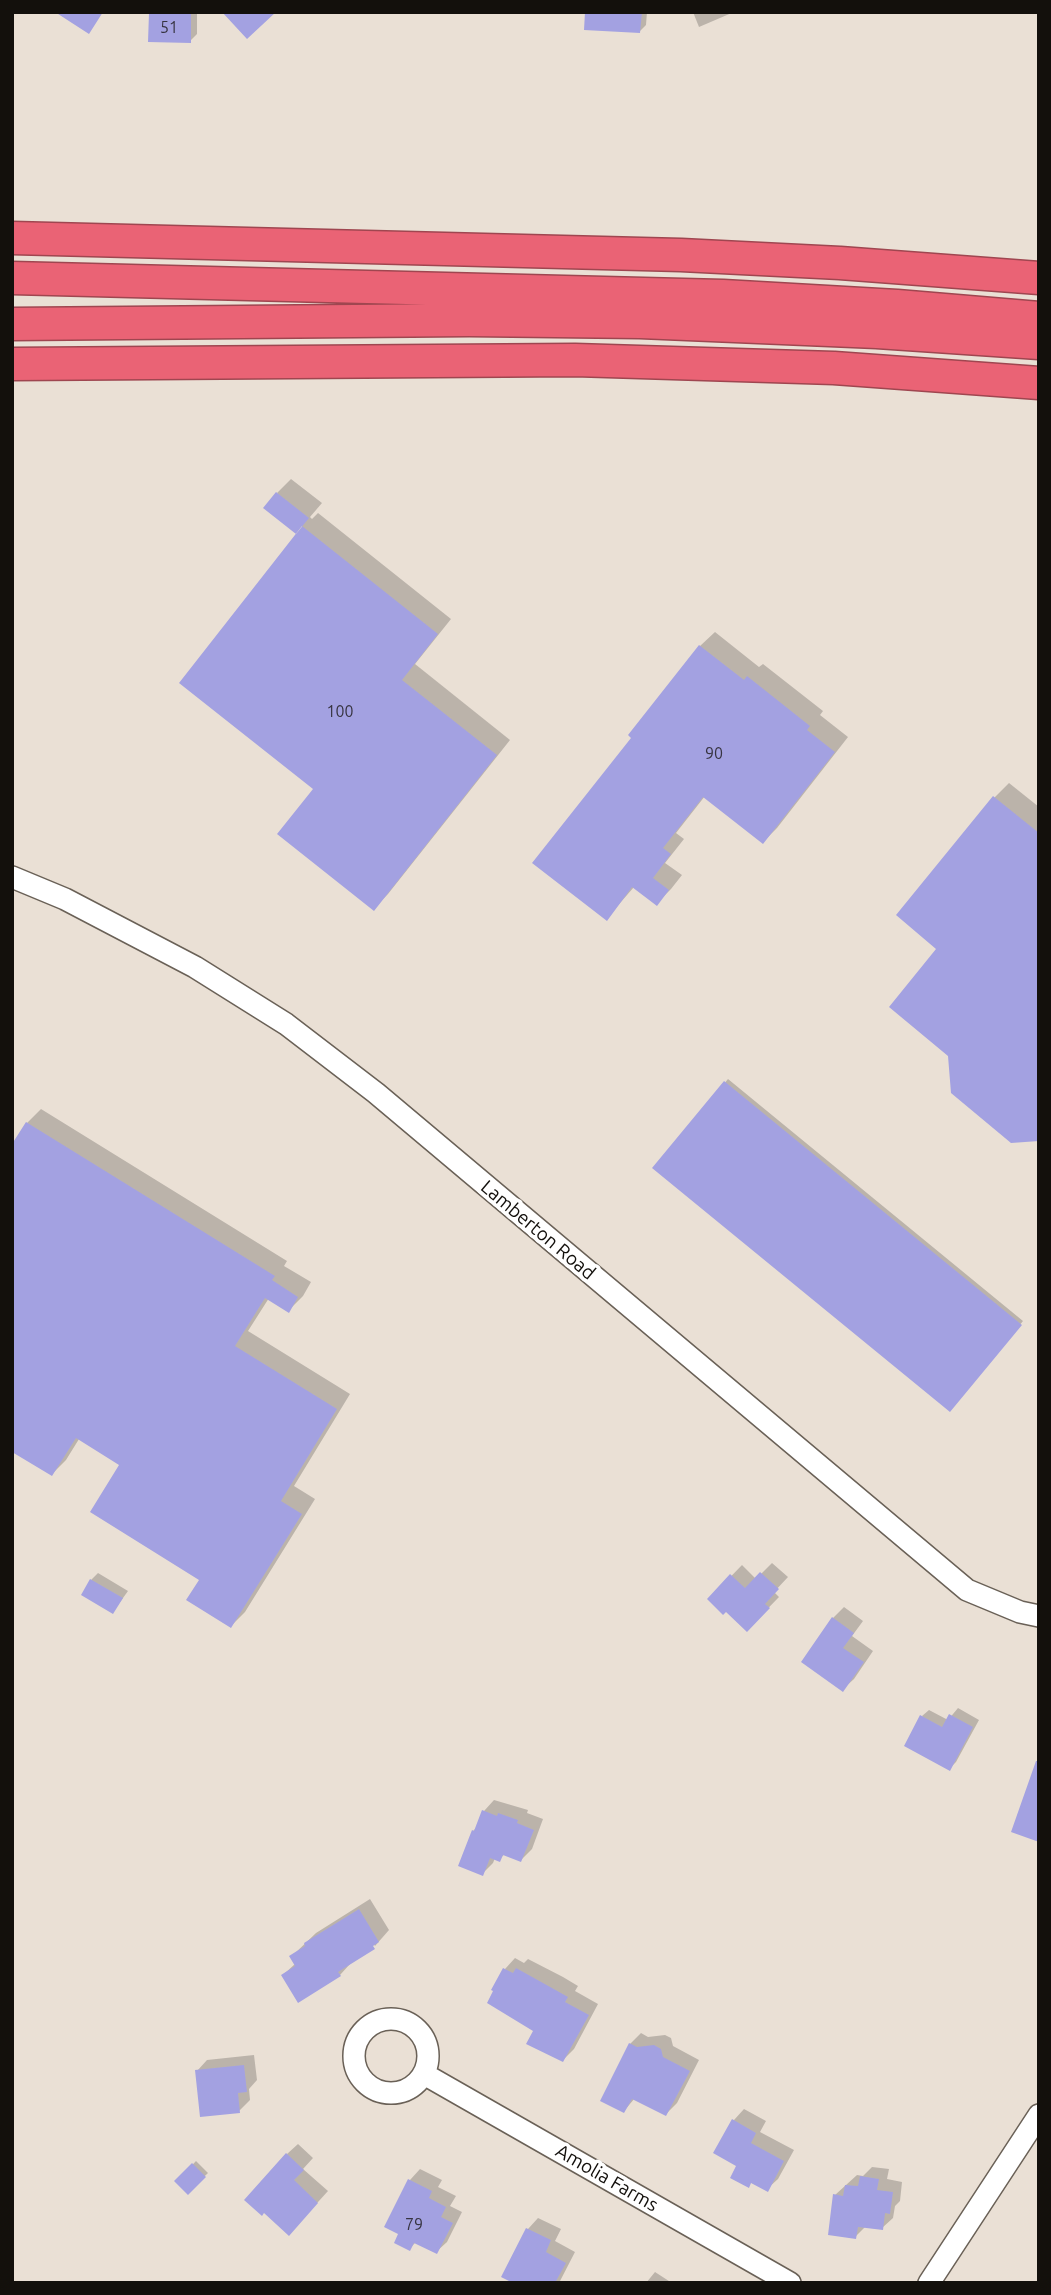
<!DOCTYPE html>
<html>
<head>
<meta charset="utf-8">
<style>
  body { margin:0 }
  #map { position:relative; width:1051px; height:2295px; overflow:hidden; background:#eae0d5; font-family:Ubuntu,sans-serif }
  canvas { display:block }
  .frame { position:absolute; inset:0; border:14px solid #13100c; pointer-events:none }
</style>
</head>
<body>
<div id="map">
<canvas width="1051" height="2295"></canvas>
<div class="frame"></div>
</div>
<script>
const g = document.querySelector('canvas').getContext('2d');
g.lineJoin = 'round';
function fill(path, color) { g.fillStyle = color; g.fill(path, 'evenodd'); }
const toPath = rows => new Path2D(rows.map(r => 'M' + r).join(''));
function trace(path, color, width, dash) { g.strokeStyle = color; g.lineWidth = width; g.lineCap = dash ? 'butt' : 'round'; g.setLineDash(dash || []); g.stroke(path); }
function label(font, color, halo, rows, align = 'center') {
  g.font = font + ' Ubuntu,sans-serif'; g.lineWidth = 7; g.setLineDash([]); g.textBaseline = 'middle'; g.strokeStyle = halo; g.fillStyle = color; for (const [text, x, y, turn = 0] of rows) {
    g.save(); g.translate(x, y); g.rotate((+turn || 0) * Math.PI / 180); g.textAlign = isNaN(turn) ? turn : align; if (halo) g.strokeText(text, 0, 0); g.fillText(text, 0, 0); g.restore();
  }
}
const shadow = toPath([
  [152,12,197,12,197,34,190,41,150,14],
  [587,12,647,12,646,25,639,32],
  [693,12,734,12,699,27],
  [291,479,322,503,310,517,312,519,318,513,451,619,415,664,510,740,388,894,374,908,315,789,303,528,277,493],
  [715,632,759,667,763,664,823,711,820,715,848,737,777,828,763,842,705,796,676,833,684,839,665,863,682,875,671,889,656,904,634,887,607,918,634,737,630,735,700,646],
  [1009,783,1039,807,1039,1139,939,948,898,915,995,797],
  [728,1079,1023,1321,953,1406,654,1168],
  [41,1109,287,1261,284,1266,311,1282,303,1296,289,1310,269,1298,248,1331,350,1394,294,1486,315,1499,245,1612,231,1626,201,1579,121,1465,79,1439,66,1460,52,1474,27,1123],
  [772,1563,788,1577,774,1592,779,1597,747,1630,726,1610,709,1599,742,1565,756,1579],
  [98,1573,128,1591,113,1612,91,1580],
  [844,1607,863,1621,852,1636,873,1651,854,1679,843,1689,833,1618],
  [958,1708,979,1720,956,1762,949,1769,922,1716,929,1710,948,1720],
  [494,1800,528,1810,527,1813,543,1819,532,1849,521,1860,505,1854,499,1859,495,1858,493,1863,482,1874,473,1831,478,1826,484,1811],
  [370,1899,389,1930,375,1946,370,1938,372,1948,374,1948,350,1964,340,1975,283,1975,296,1963,291,1957,316,1933],
  [515,1958,524,1963,528,1959,563,1977,578,1986,575,1991,598,2004,574,2049,563,2060,536,2031,505,1969],
  [641,2033,648,2037,665,2035,671,2038,673,2046,699,2060,677,2103,666,2114,635,2098,624,2111,630,2044],
  [254,2055,257,2080,249,2089,250,2100,239,2111,197,2071,207,2060],
  [744,2109,766,2121,760,2132,794,2150,778,2179,767,2189,739,2165,734,2120],
  [298,2144,313,2158,303,2169,328,2191,299,2223,287,2154],
  [196,2161,208,2173,188,2192,177,2181],
  [872,2167,889,2169,887,2179,902,2182,900,2201,895,2206,893,2218,882,2228,866,2226,855,2237,835,2195,857,2175,863,2176],
  [420,2169,442,2180,438,2187,456,2196,450,2206,462,2212,447,2242,436,2252,416,2242,409,2249,400,2233,386,2226,410,2180],
  [538,2218,561,2229,555,2241,575,2252,559,2283,517,2283,504,2276,528,2229],
  [655,2272,672,2283,646,2283]
]);
const building = toPath([
  [55,12,103,12,89,34],
  [222,12,276,12,247,39],
  [585,12,642,12,640,33,584,30],
  [149,13,191,14,191,43,148,42],
  [276,492,309,518,296,534,263,508],
  [302,526,438,634,402,680,497,755,374,911,277,834,313,789,179,683],
  [699,645,744,680,747,676,810,726,807,730,835,752,763,844,703,797,663,848,671,854,653,878,669,890,657,906,632,887,607,921,532,863,631,738,628,735],
  [993,796,1039,833,1039,1141,1011,1143,951,1093,948,1056,889,1007,936,949,896,915],
  [724,1081,1022,1325,950,1412,652,1168],
  [26,1122,275,1276,272,1280,298,1297,289,1313,265,1298,235,1346,337,1409,281,1501,302,1514,231,1628,186,1600,199,1580,90,1512,119,1465,76,1438,52,1476,12,1452,12,1144],
  [760,1572,779,1589,765,1604,770,1608,747,1632,726,1612,723,1615,707,1599,730,1574,745,1588],
  [90,1579,123,1598,113,1614,81,1595],
  [832,1617,854,1633,843,1648,864,1662,843,1692,801,1662],
  [949,1714,973,1727,950,1771,904,1746,920,1715,942,1727],
  [1036,1761,1039,1761,1039,1842,1011,1832],
  [482,1810,497,1816,498,1813,518,1820,517,1823,534,1830,521,1862,503,1855,500,1862,490,1858,483,1876,458,1866,472,1830,474,1831],
  [359,1909,379,1942,373,1946,375,1949,338,1972,341,1976,298,2003,281,1975,295,1966,289,1956,305,1946,304,1943],
  [503,1968,513,1973,516,1968,552,1988,568,1997,565,2002,589,2015,563,2062,526,2044,533,2031,487,2003,493,1991,491,1990],
  [629,2043,637,2047,654,2045,661,2049,663,2057,690,2071,666,2116,632,2099,624,2113,600,2101],
  [244,2065,247,2092,238,2093,240,2113,200,2117,195,2070],
  [732,2119,756,2133,751,2143,784,2161,768,2192,751,2183,749,2188,730,2178,736,2166,713,2153],
  [286,2153,304,2170,294,2180,318,2203,289,2236,264,2213,262,2216,244,2200],
  [192,2163,206,2177,188,2195,174,2181],
  [860,2176,879,2179,877,2190,893,2192,890,2214,885,2213,883,2230,858,2227,856,2239,828,2235,833,2194,843,2196,845,2185,858,2186],
  [408,2179,432,2191,429,2198,446,2207,441,2217,453,2223,437,2254,414,2243,410,2251,394,2243,398,2234,384,2227],
  [526,2228,551,2240,546,2252,566,2263,555,2283,513,2283,501,2277]
]);
const minor = toPath([
  [12,877,65,899,195,967,286,1024,376,1093,967,1590,1020,1612,1039,1616],
  '354 2056a37 37 0 1 1 74 0a37 37 0 1 1-74 0Z',
  [424,2074,790,2283],
  [929,2283,1039,2115]
]);
const highway = toPath([
  [12,238,681,255,840,263,1039,278],
  [12,278,723,296,897,306,1039,318],
  [12,324,469,320,640,322,877,332,1039,343],
  [12,364,575,360,834,368,1039,383]
]);
const numberNames = [
  ["51",169,28],
  ["100",340,712],
  ["90",714,754],
  ["79",414,2225]
];
const streetNames = [
  ["Lamberton Road",538,1230,40],
  ["Amolia Farms",607,2178,30]
];
fill(shadow, '#0003');
fill(building, '#a3a1e1');
trace(minor, '#6a6157', 24);
trace(highway, '#9f4650', 35);
trace(minor, '#fff', 21);
trace(highway, '#ea6375', 32);
label('16px', '#373441', null, numberNames);
label('19px', '#13100c', '#fff', streetNames);
</script>
</body>
</html>
